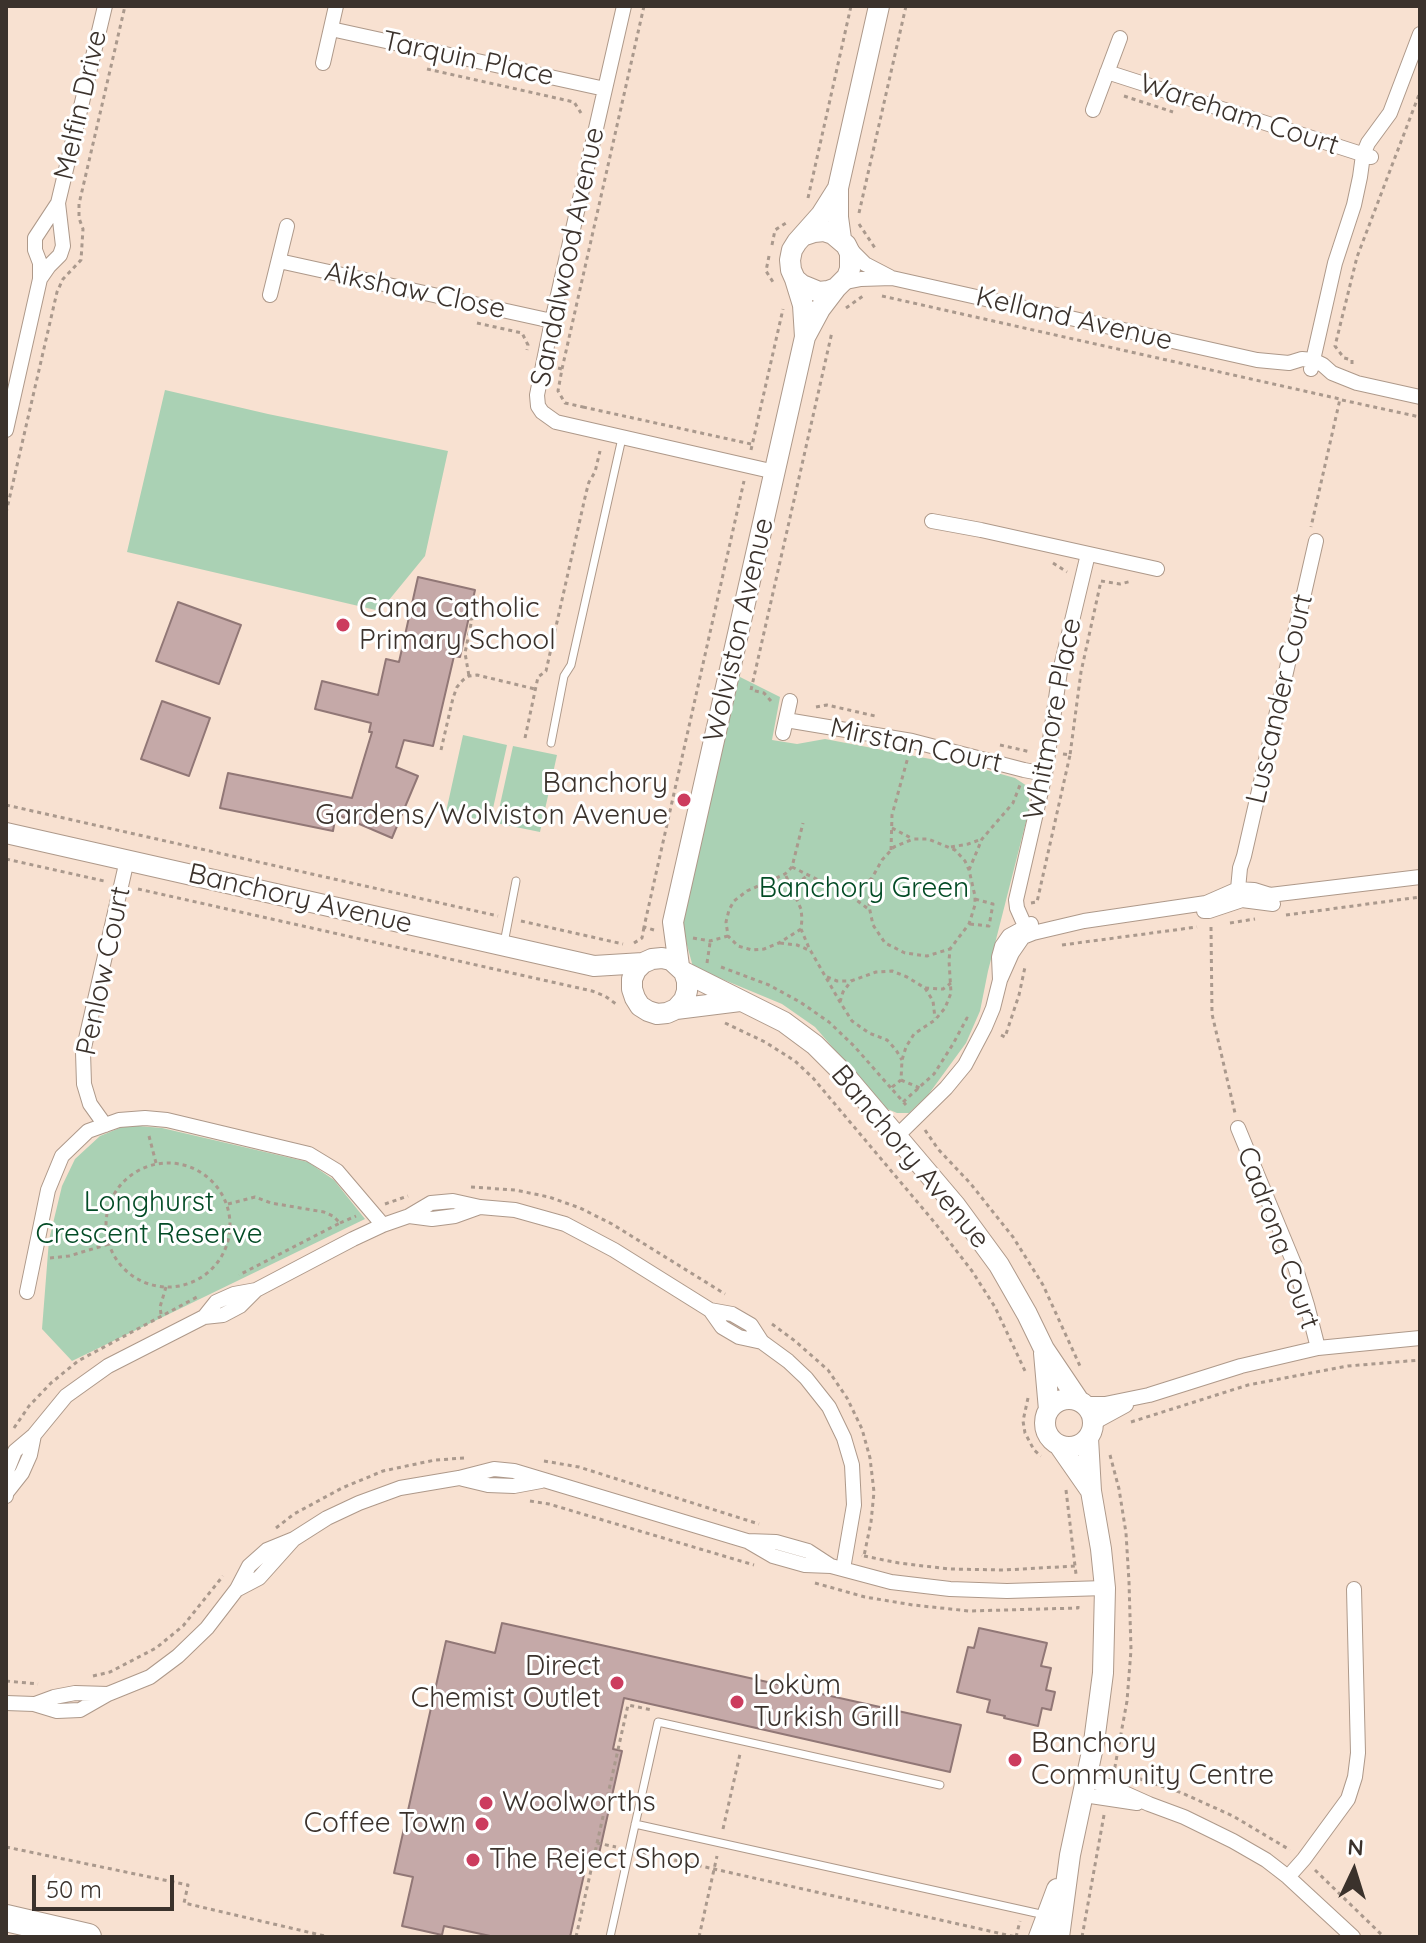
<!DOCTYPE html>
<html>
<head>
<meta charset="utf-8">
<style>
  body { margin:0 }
  #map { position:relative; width:1426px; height:1943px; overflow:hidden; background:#f8e1d1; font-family:Quicksand,sans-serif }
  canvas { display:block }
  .frame { position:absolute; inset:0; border:8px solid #3b322c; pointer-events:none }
  .north { position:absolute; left:1314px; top:1831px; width:80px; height:80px; -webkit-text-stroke:6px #fff; paint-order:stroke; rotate:4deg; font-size:22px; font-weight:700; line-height:32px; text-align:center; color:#3b322c }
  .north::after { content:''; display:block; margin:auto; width:28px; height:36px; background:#3b322c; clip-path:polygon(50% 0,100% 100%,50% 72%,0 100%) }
  .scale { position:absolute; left:32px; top:1875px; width:142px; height:36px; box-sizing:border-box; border:4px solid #3b322c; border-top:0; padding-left:10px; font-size:24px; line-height:28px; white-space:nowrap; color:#3b322c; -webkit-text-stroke:6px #fff; paint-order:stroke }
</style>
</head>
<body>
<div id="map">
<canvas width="1426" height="1943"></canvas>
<div class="frame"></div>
<div class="north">N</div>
<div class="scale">50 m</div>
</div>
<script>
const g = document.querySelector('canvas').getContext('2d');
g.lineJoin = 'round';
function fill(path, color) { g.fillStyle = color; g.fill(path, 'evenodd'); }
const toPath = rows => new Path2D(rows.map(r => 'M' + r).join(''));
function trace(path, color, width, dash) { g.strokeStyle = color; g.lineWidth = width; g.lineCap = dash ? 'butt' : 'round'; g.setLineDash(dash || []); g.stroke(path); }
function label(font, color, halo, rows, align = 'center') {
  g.font = font + ' Quicksand,sans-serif'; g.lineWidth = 6; g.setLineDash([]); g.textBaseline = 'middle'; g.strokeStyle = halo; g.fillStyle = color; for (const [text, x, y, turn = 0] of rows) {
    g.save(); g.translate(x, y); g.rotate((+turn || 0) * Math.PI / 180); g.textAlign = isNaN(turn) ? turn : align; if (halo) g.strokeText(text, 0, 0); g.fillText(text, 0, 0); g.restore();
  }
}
const green = toPath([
  [165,390,268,414,448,451,425,556,380,611,127,552],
  [738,676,780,697,772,740,797,744,825,739,983,769,1015,778,1027,786,1030,806,988,971,980,1011,966,1043,928,1095,909,1113,897,1113,885,1108,815,1027,782,1004,693,967,681,923],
  [463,735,507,745,490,822,446,812],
  [513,746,557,755,540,832,496,823],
  [127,1125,162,1128,308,1162,334,1180,365,1219,72,1361,42,1329,49,1240,62,1186,75,1159,100,1136]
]);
const building = toPath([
  [418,577,475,590,460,657,454,656,433,746,404,740,396,767,418,776,392,838,336,814,333,831,220,808,228,773,352,798,372,732,369,732,371,723,315,709,322,681,378,695,386,659,399,662,418,577],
  [178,602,241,625,219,684,156,661,178,602],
  [162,701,210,718,189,776,141,759,162,701],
  [502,1623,961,1725,950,1772,624,1698,613,1749,622,1751,597,1863,587,1861,570,1937,495,1937,444,1926,442,1935,402,1926,413,1877,394,1873,446,1641,495,1653,502,1623],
  [979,1628,1047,1643,1041,1666,1051,1668,1046,1690,1055,1692,1051,1710,1042,1708,1038,1726,1004,1718,1005,1716,987,1712,990,1700,957,1692,968,1647,974,1648,979,1628]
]);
const path = toPath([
  [427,69,574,102,581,113],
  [1124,96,1173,112],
  [808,198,851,6],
  [859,213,906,6],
  [859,224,875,248],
  [772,245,775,230,786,223],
  [769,256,766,271,773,282],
  [882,296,1340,399,1311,527],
  [846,308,863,296],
  [477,323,522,333,528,345,527,350],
  [1352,364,1352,360,1344,358,1335,346,1357,257,1420,92],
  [558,368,562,369,558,391,565,403,583,407,582,412],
  [562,369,644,6],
  [1342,400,1420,417],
  [583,407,751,444],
  [751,450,783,309],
  [6,513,57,292,63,279,81,260,83,229,79,218,79,204,125,6],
  [1053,563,1067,572],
  [1101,581,1120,584,1132,581],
  [469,619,472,619,465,653,469,676],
  [771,701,764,693,751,690,832,332],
  [816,707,827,705,875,716],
  [525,738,538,677,546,671,586,493,589,482,595,472,600,451],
  [1000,745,1031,752],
  [441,750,453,698,457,687,463,680,469,676,477,675,535,689],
  [1063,754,1070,755,1081,672,1101,581],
  [6,805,498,916],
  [892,828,913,839],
  [951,847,968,844,982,839],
  [891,850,892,815,908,757],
  [6,859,104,881],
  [792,867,849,895,860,889,872,878],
  [969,870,982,839,1013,803,1020,785],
  [786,876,801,909,802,919,801,929,809,948,840,1002,852,1021,869,1033,887,1040,896,1050,902,1060],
  [138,889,592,991,605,996,616,1004],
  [793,892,798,883,808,875],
  [851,896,867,908],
  [1031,903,1037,902,1070,755],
  [1286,915,1420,897],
  [521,921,623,944],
  [1230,923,1255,919],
  [970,924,989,926,993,904,975,899],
  [1211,927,1212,1014,1235,1113],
  [801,929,779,943,764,949,752,950,738,946,728,936,726,922,729,910,734,901,747,891,785,874,792,867,803,823],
  [654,930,644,927,744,481],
  [693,938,710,941,728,936],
  [634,943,642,938,644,927],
  [780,943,797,945,811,951],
  [1062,945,1197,927],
  [707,963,710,943],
  [721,967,769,985,800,1002,829,1022,854,1046,891,1088],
  [827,977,837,981,850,981],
  [925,988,933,1001,935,1018],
  [840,1002,843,992,851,981,876,972,892,971,907,977,925,988,943,989,951,983],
  [725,1023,765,1042,795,1061,813,1078,935,1223,972,1271,995,1307,1025,1371],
  [1001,1035,1005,1037,1019,995,1025,967],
  [901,1080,920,1088],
  [903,1102,934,1074,953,1044,967,1018,969,1019],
  [906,1105,891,1088,901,1080,902,1060,906,1047,914,1034,935,1020,945,1008,951,993,949,961,950,949,969,924,975,905,975,896,969,870,965,861,955,850,928,839,913,839,894,847,882,860,872,878,869,906,873,925,885,943,905,953,927,956,950,949],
  [925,1130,938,1149,970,1183,1013,1237,1043,1285,1080,1366],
  [149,1136,156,1163],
  '106 1225a62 62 0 1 1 124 0a62 62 0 1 1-124 0Z',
  [471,1187,515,1190,549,1197,580,1208,612,1224,725,1294],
  [228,1204,255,1197,271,1203,324,1212,333,1216,340,1223,239,1275],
  [385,1204,408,1196],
  [340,1223,356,1216],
  [50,1258,69,1256,109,1244],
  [161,1314,160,1307,166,1287],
  [772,1324,795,1341,828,1370,847,1398,862,1429,870,1458,874,1492,871,1522,864,1556,862,1555],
  [1028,1398,1023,1421,1025,1433,1034,1450,1041,1456],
  [1131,1422,1248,1385,1348,1366,1420,1360],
  [14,1428,29,1406,51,1383,78,1361,197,1297],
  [1110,1455,1119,1489,1126,1533,1129,1582,1131,1650,1127,1701,1114,1772],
  [544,1461,579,1467,759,1524],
  [1066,1490,1075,1566],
  [530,1501,549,1504,754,1565],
  [276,1528,294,1514,342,1488,383,1471,435,1460,465,1458],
  [864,1556,899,1563,949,1569,1004,1570,1075,1566,1076,1574],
  [815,1583,865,1597,913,1605,969,1611,1078,1608,1078,1606],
  [93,1676,110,1672,156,1648,183,1626,223,1576],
  [6,1681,38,1684],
  [1131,1776,1182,1793,1233,1816,1290,1850],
  [723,1829,740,1754],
  [597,1843,616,1847],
  [6,1847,188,1885,184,1903,329,1937],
  [643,1853,1016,1937],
  [1315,1870,1384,1937],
  [576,1937,628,1705,652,1710],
  [699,1937,717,1856],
  [1016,1937,1020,1921],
  [1082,1937,1104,1815]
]);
const lane = toPath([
  [551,743,564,676,571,665,622,438],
  [504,943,516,881],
  [635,1824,1045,1915],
  [610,1937,658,1722,940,1785]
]);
const street = toPath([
  [624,6,552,321,537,395,538,406,542,412,556,422,775,472],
  [331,29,605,89],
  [323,63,336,6],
  [1107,72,1371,157],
  [1093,110,1120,38],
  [846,245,865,264,890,277],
  [279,261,552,321],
  [40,279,49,266,60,255,63,246,58,203],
  [841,283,861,279,892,278,1257,360,1289,363,1302,359,1313,360,1323,365,1332,373,1357,383,1420,397],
  [270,295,287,226],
  [1311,369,1335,263,1354,205,1360,177,1363,155,1368,143,1390,113,1420,34],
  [6,430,40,279,40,263,35,250,35,238,58,203,105,6],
  [932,521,981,530,1157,569],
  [786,720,912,741,1024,770,1045,774],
  [783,733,790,701],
  [1242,900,1238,889,1240,868,1244,856,1316,541],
  [1204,911,1209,911,1242,900,1273,904],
  [1033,933,1025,926,1017,908,1016,900,1045,774,1060,671,1088,554],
  [1000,980,999,957,1002,946,1009,936,1031,924],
  [105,1125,90,1104,84,1084,83,1052,127,860],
  [1238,1128,1295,1266,1307,1305,1318,1348],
  [897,1136,946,1088,965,1065,985,1027,993,1008,1000,980,1012,953,1023,937,1033,933,1084,921,1206,903,1238,889,1254,890,1270,895,1420,877],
  [409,1216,432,1219,455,1216,480,1207],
  [27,1292,48,1190,62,1156,88,1131,119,1120,145,1118,167,1120,309,1154,337,1171,383,1225],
  [710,1310,722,1327,739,1337,762,1342],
  [204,1317,223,1315,240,1306,256,1290,353,1239,383,1225,409,1216,431,1203,453,1201,480,1207,515,1210,565,1224,614,1250,710,1310,732,1314,751,1325,762,1342,788,1361,806,1378,829,1407,844,1438,852,1465,854,1505,843,1569],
  [1083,1404,1105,1404,1149,1395,1241,1366,1318,1348,1420,1338],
  [1093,1423,1126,1405],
  [463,1479,488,1485,514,1486,541,1481],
  [7,1492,22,1473,30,1455,34,1435],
  [6,1496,7,1471,15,1451,34,1435,66,1396,108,1366,204,1317,216,1302,234,1294,256,1290],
  [749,1542,773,1556,805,1565,831,1566,891,1582,950,1589,1007,1591,1105,1588],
  [238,1589,259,1578,293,1540],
  [6,1703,34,1704,57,1711,80,1710,108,1694,150,1677,178,1656,207,1628,237,1589,249,1566,267,1550,294,1539,327,1518,359,1503,400,1488,459,1478,494,1469,514,1471,747,1541,776,1542,808,1551,831,1566],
  [35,1704,54,1697,75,1693,108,1694],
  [1087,1779,1111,1787,1149,1804,1184,1817,1233,1841,1266,1860,1288,1877,1353,1937],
  [1084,1795,1137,1803],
  [1288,1877,1304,1859,1348,1799,1355,1777,1358,1753,1354,1589]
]);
const secondary = toPath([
  [805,235,814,232,824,231,833,234,846,245,850,253,850,269,847,277,836,288,828,291,819,292,802,285,795,279,791,270,790,260,792,250,797,242,821,215,838,188],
  [841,239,838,217,838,188,879,6],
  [795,279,803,305,805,337],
  [6,833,594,966,643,963,652,959,662,958,671,960,684,972,687,981,687,991,684,1000,676,1009,667,1013,657,1014,648,1011,640,1006,635,998,632,989,632,979,636,970,643,963],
  [679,966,673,922,805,337,820,309,836,288],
  [684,972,784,1022,815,1045,843,1073,955,1205,999,1265,1027,1314,1044,1349,1079,1401],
  [676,1009,740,1001],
  [1044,1353,1049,1410],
  '1045 1423a24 24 0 1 1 48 0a24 24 0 1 1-48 0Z',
  [1059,1445,1091,1491],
  [1039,1937,1057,1889],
  [1059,1937,1070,1855,1094,1742,1103,1673,1105,1588,1101,1549,1091,1491,1088,1438]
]);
const highway = toPath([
  [6,1918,88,1937]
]);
const markers = [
  [343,625,8,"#cc3c5e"],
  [684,800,8,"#cc3c5e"],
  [617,1683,8,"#cc3c5e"],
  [737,1702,8,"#cc3c5e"],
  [1015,1760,8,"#cc3c5e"],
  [486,1803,8,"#cc3c5e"],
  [482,1824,8,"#cc3c5e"],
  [473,1860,8,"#cc3c5e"]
];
const streetNames = [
  ["Tarquin Place",468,59,12],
  ["Melfin Drive",81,105,-77],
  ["Wareham Court",1239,115,18],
  ["Sandalwood Avenue",568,257,-78],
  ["Aikshaw Close",415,291,12],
  ["Kelland Avenue",1074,319,13],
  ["Wolviston Avenue",739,630,-77],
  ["Luscander Court",1280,699,-77],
  ["Whitmore Place",1053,719,-79],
  ["Mirstan Court",916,746,12],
  ["Banchory Avenue",300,899,13],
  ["Penlow Court",104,971,-78],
  ["Banchory Avenue",910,1157,50],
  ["Cadrona Court",1278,1238,70]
];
const poiNames = [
  ["Cana Catholic",359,609],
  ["Primary School",359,641],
  ["Banchory",668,784,"right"],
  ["Gardens/Wolviston Avenue",668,816,"right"],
  ["Direct",601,1667,"right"],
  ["Chemist Outlet",601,1699,"right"],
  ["Lokùm",753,1686],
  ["Turkish Grill",753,1718],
  ["Banchory",1031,1744],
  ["Community Centre",1031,1776],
  ["Woolworths",502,1803],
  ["Coffee Town",466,1824,"right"],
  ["The Reject Shop",489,1860]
];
const parkNames = [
  ["Banchory Green",864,889],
  ["Longhurst",149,1203],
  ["Crescent Reserve",149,1235]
];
fill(green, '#aad1b4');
fill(building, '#c5a9a8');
trace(building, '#917776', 2);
trace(lane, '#ae998a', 9);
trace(street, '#ae998a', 16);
trace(secondary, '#ae998a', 22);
trace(highway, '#ae998a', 28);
trace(path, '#aa998d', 3, [4, 4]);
trace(lane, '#fff', 7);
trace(street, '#fff', 14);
trace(secondary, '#fff', 20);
trace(highway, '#fff', 26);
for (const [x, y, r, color] of markers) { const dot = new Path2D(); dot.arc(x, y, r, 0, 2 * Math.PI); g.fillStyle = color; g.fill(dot); trace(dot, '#fff', 3); }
label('28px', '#3b322c', '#fff', streetNames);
label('28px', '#3b322c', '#fff', poiNames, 'left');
label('28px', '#024b25', '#fff', parkNames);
</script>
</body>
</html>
